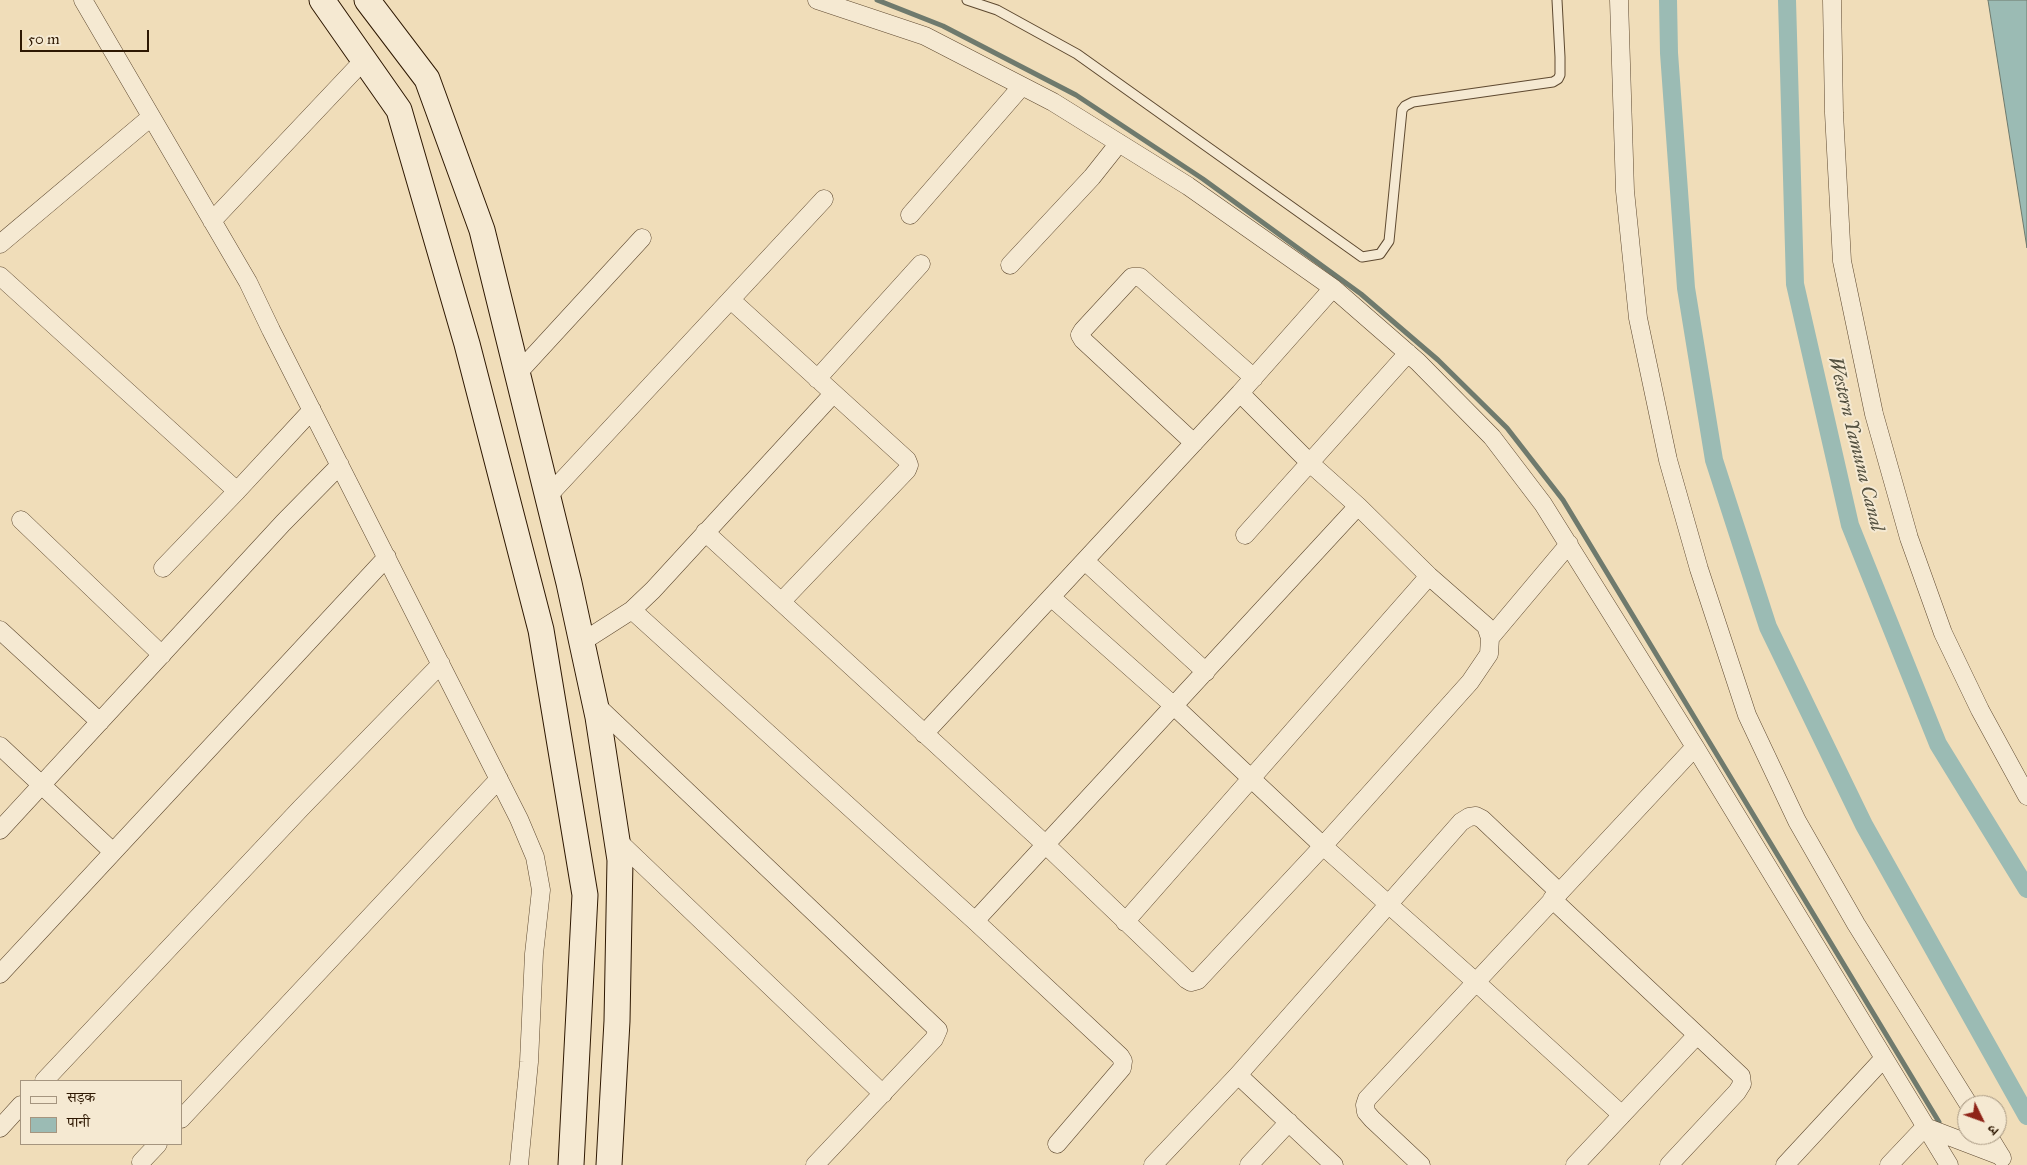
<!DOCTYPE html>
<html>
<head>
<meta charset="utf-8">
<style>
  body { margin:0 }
  #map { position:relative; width:2027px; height:1165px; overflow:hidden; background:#f0ddb9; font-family:"IM FELL Great Primer","Noto Serif Devanagari",serif }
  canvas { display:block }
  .legend { position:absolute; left:20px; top:1080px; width:162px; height:65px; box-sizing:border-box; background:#f5e9d2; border:1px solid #a5957f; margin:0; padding:6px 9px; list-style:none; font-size:15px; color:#2e1802 }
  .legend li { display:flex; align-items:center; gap:10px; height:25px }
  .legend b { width:25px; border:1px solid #a5957f }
  .north { position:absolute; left:1957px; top:1095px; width:50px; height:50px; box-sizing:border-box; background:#f5e9d2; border:1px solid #a5957f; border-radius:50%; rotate:132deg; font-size:14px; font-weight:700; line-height:20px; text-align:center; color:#2e1802 }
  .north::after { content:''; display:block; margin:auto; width:18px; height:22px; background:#8f2418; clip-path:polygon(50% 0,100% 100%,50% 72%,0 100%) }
  .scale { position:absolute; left:20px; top:30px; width:129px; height:22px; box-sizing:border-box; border:2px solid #2e1802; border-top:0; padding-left:6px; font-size:15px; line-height:18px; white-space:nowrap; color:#2e1802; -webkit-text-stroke:4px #f5e9d2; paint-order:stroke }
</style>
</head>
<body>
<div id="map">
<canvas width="2027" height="1165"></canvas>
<ul class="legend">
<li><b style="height:6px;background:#f5e9d2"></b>सड़क</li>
<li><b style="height:14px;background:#9bbbb4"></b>पानी</li>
</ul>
<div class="north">उ</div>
<div class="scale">50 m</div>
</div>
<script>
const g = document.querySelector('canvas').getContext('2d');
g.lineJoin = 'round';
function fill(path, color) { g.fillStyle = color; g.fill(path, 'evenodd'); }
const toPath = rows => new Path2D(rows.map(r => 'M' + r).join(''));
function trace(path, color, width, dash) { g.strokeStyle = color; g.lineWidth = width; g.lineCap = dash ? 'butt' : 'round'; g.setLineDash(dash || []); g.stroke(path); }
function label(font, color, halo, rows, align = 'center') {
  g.font = font + ' "IM FELL Great Primer",serif'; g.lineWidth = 4; g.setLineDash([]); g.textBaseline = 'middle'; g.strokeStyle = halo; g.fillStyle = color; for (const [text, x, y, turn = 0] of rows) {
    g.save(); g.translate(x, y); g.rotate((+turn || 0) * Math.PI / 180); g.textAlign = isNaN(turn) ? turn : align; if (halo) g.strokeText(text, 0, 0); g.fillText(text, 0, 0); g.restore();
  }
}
const water = toPath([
  [1988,0,2027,0,2027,248,1988,0]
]);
const stream = toPath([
  [877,0,943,26,1076,95,1203,179,1361,294,1438,360,1507,428,1563,500,1939,1122]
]);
const canal = toPath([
  [1668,0,1669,53,1686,288,1714,460,1768,627,1864,825,2027,1116],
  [1787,0,1795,284,1850,525,1938,744,2027,889]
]);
const lane = toPath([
  [967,0,997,10,1077,54,1362,257,1380,254,1389,241,1402,110,1405,106,1413,102,1553,82,1558,79,1560,75,1560,57,1557,0]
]);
const street = toPath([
  [83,0,248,282,271,330,519,819,535,857,541,890,534,954,529,1062,519,1165],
  [817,0,925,36,1053,102,1188,186,1333,288,1418,362,1492,437,1543,504,1695,747,1949,1165],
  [1619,0,1625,191,1638,318,1668,460,1699,569,1747,715,1797,821,1856,924,1969,1105],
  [1832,0,1834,113,1842,261,1874,414,1909,538,1943,633,1980,710,2027,796],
  [910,215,1022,86],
  [212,221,364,60],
  [0,244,151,117],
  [1010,265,1092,177,1119,143],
  [0,276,237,491],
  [731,300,907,460,909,465,907,470,782,601],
  [517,374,642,238],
  [817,379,921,264],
  [1194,443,1083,340,1080,335,1083,330,1132,277,1140,277,1254,378],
  [547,497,824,199],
  [21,520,162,655],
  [705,532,1045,844,1186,979,1191,982,1198,980,1323,846,1470,682,1489,654,1490,638,1486,626,1429,576,1358,506,1311,464,1240,393],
  [1245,535,1408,353],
  [1085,561,1206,672],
  [163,568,237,491,312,410],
  [1051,597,1174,706,1323,846,1477,983,1622,1115],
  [632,610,975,921,1120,1056,1123,1061,1122,1068,1057,1144],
  [0,630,100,722],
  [1490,638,1569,544],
  [582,642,632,610,653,590,833,394],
  [595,704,938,1030,934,1039,815,1165],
  [924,734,1240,393,1333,288],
  [0,746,113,852],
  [0,830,283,523,340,465],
  [616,839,883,1094],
  [1552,899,1741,1076,1742,1084,1737,1092,1669,1165],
  [975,921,1358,506],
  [1125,922,1429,576],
  [0,974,387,557],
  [1238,1075,1334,1165],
  [44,1081,301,808,441,664],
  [181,1119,499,779],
  [0,1128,21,1105],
  [1988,1135,2002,1158],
  [141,1162,158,1144],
  [1153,1165,1238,1075,1461,822,1469,817,1476,816,1482,819,1559,892],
  [1249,1165,1289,1122],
  [1421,1165,1372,1119,1366,1112,1365,1105,1367,1099,1695,747],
  [1575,1165,1697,1035],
  [1785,1165,1884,1058],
  [1889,1165,1925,1127,2001,1156]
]);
const secondary = toPath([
  [322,0,399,110,467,344,541,630,585,895,571,1165],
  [367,0,427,79,482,230,569,583,598,717,620,860,617,1021,609,1165]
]);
const waterNames = [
  ["Western Yamuna Canal",1855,444,76]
];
fill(water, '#9bbbb4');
trace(water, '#6f7a6d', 1);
trace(stream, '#6f7a6d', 5);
trace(canal, '#9bbbb4', 18);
trace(lane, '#5e4930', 11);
trace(street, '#5e4930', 19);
trace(secondary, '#2e1802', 27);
trace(lane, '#f5e9d2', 9);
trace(street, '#f5e9d2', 18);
trace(secondary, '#f5e9d2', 25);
label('italic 19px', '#545140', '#f5e9d2', waterNames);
</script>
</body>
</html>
